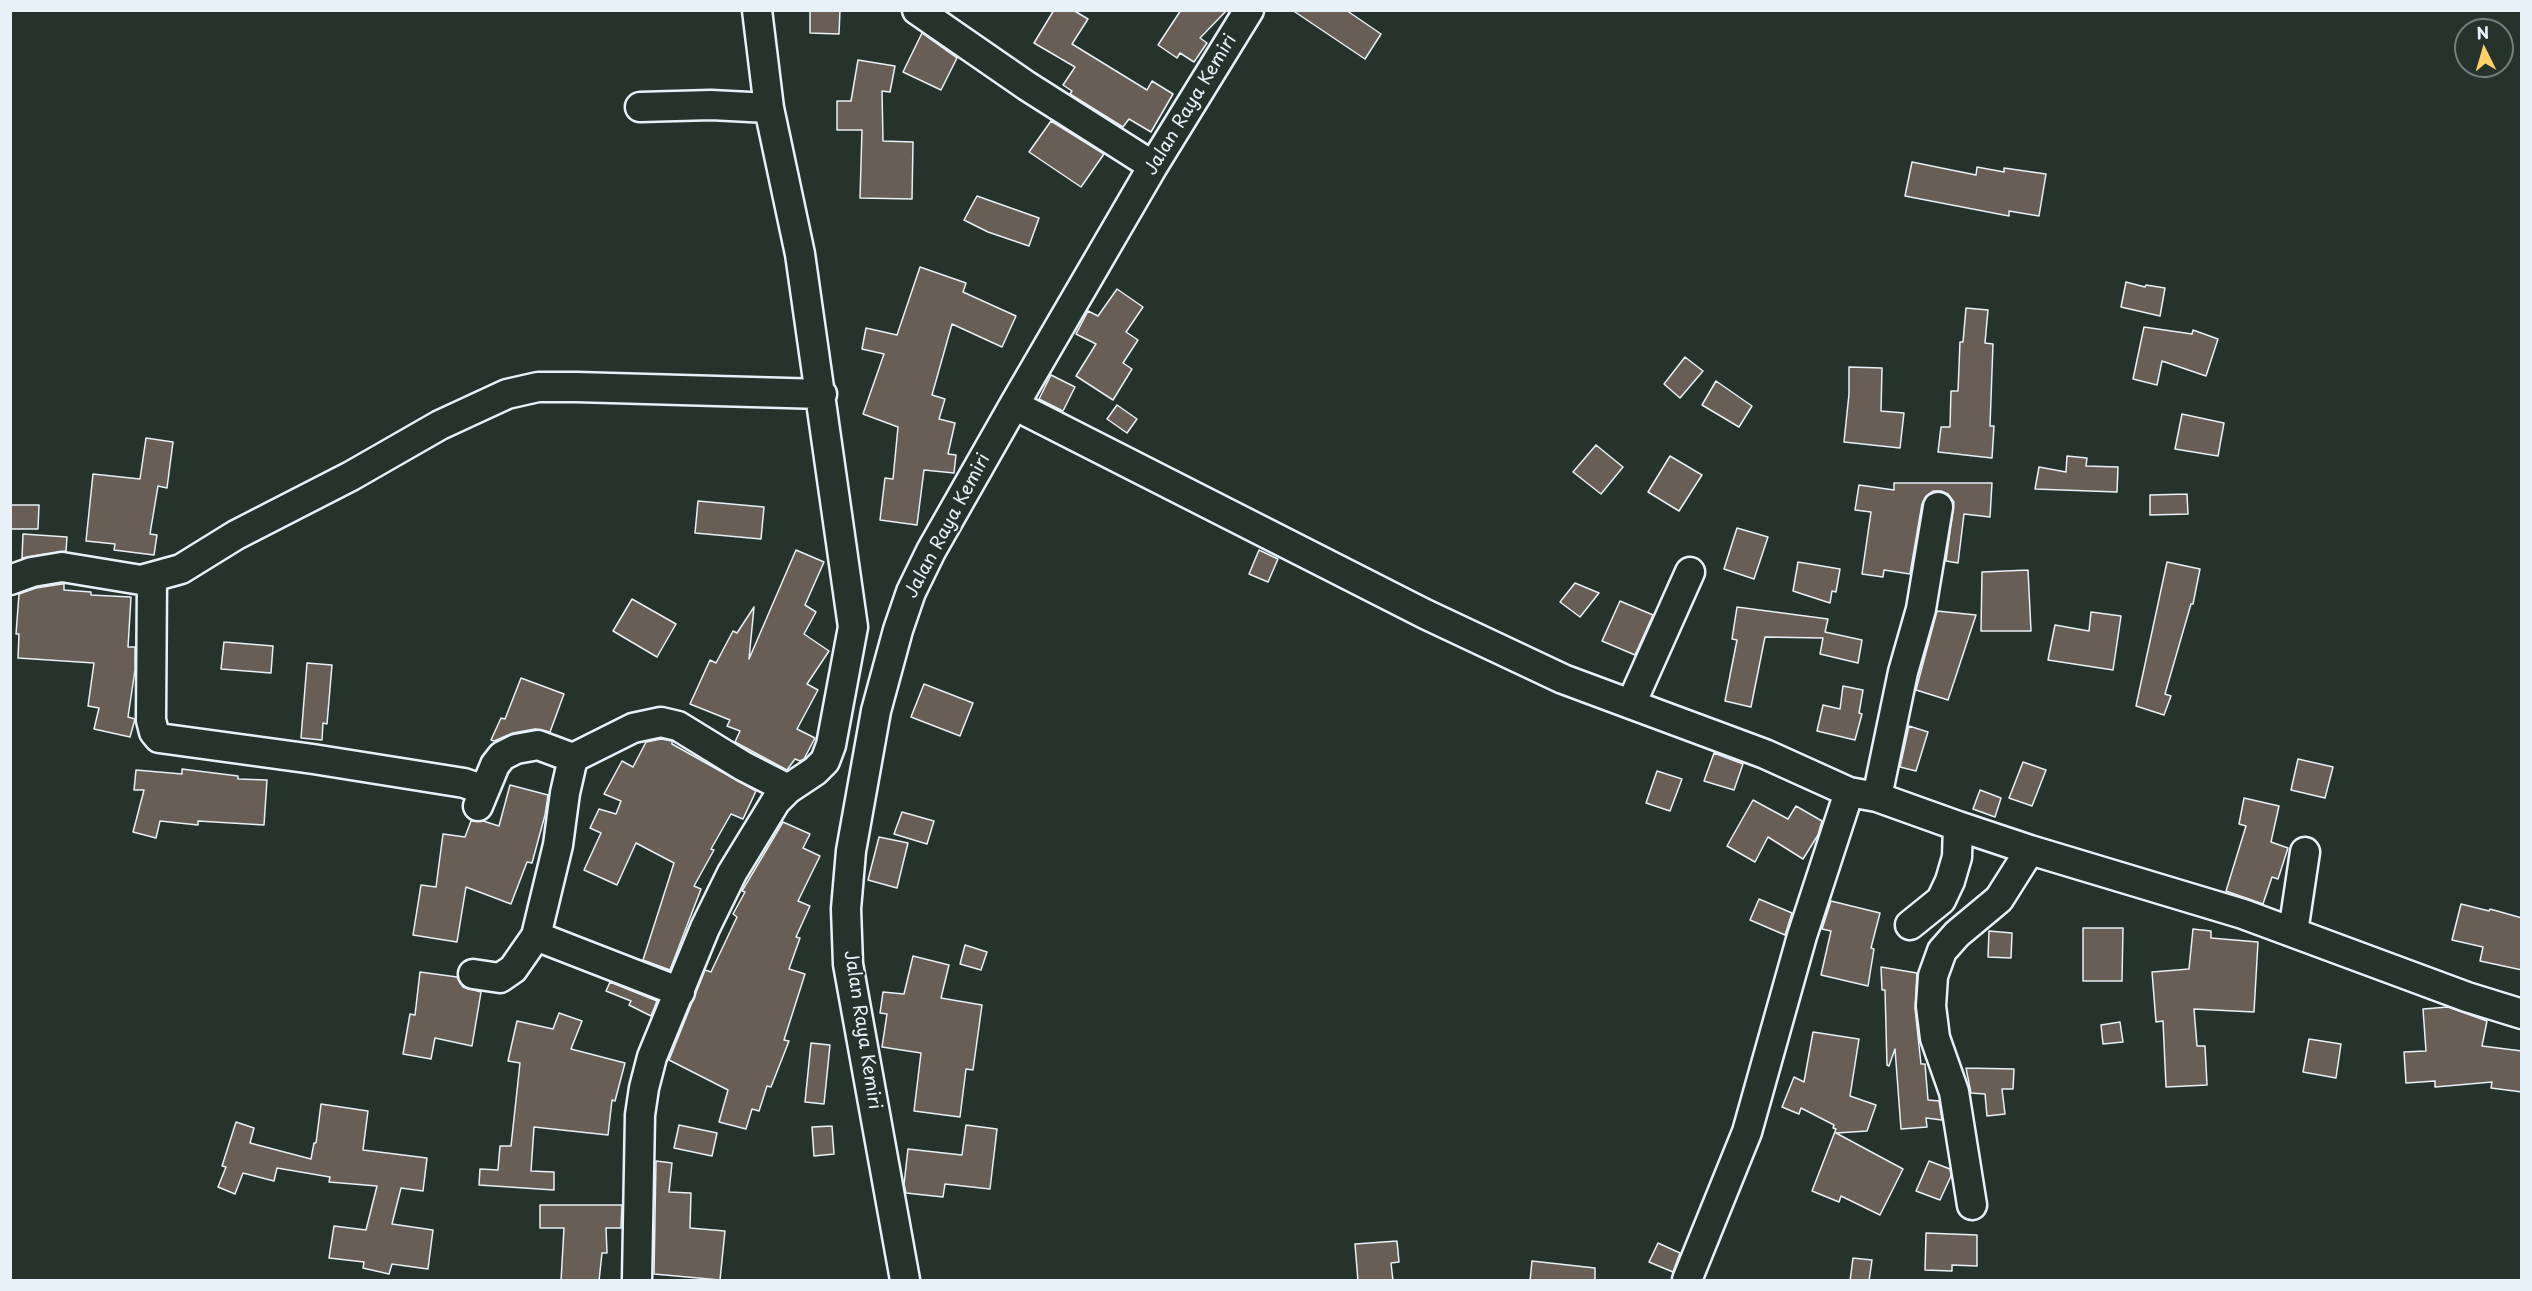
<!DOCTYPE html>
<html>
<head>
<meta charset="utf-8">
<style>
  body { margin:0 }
  #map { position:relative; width:2532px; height:1291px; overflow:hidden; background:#26332d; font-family:"Playpen Sans",sans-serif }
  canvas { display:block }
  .frame { position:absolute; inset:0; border:12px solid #e8f1f8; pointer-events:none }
  .north { position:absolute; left:2454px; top:18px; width:60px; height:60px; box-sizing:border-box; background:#26332d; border:2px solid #747f7e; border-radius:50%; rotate:355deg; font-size:16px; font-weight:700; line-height:24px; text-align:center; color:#e8f1f8 }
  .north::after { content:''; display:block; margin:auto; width:21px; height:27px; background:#ffd166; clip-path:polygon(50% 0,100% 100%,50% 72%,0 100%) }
</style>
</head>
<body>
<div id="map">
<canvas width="2532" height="1291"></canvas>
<div class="frame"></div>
<div class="north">N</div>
</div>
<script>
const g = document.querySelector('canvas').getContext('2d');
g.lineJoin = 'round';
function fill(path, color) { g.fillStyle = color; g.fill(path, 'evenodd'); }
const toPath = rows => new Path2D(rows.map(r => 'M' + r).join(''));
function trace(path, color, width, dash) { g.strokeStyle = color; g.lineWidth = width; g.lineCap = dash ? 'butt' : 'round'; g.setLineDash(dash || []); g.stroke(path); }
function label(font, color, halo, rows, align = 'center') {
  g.font = font + ' "Playpen Sans",sans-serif'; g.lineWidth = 4.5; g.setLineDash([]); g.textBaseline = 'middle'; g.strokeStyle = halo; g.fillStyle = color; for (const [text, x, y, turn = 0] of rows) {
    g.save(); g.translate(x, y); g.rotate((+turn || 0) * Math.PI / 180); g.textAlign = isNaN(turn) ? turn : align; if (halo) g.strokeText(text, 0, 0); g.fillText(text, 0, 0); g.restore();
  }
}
const building = toPath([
  [810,10,840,10,839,34,810,33,810,10],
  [1054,10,1073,10,1088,19,1072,44,1147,90,1152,81,1173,94,1151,132,1129,119,1123,127,1070,94,1072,91,1063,85,1075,67,1034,43,1054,10],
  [1181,10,1227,10,1200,38,1207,43,1194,62,1180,53,1177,58,1158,45,1181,10],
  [1292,10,1346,10,1381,34,1365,59,1292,10],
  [922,33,957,58,941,90,903,72,922,33],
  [858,60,895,66,890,92,882,91,883,141,913,142,912,199,860,198,862,130,837,130,837,101,851,101,858,60],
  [1051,121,1104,154,1081,187,1029,152,1051,121],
  [1912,162,1976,175,1977,167,2004,172,2004,168,2046,174,2039,216,2009,211,2009,216,1905,196,1912,162],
  [977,196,1039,218,1029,246,988,232,964,220,977,196],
  [920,267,966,283,963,292,1016,316,1002,347,952,324,932,395,945,399,939,419,955,423,948,454,956,455,954,473,924,470,917,525,880,520,885,478,893,479,898,427,863,414,884,354,862,349,866,328,897,335,920,267],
  [2126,282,2145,287,2146,285,2165,288,2160,316,2121,307,2126,282],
  [1117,289,1143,307,1126,332,1138,340,1123,363,1132,369,1113,400,1076,376,1096,344,1076,334,1088,311,1098,316,1117,289],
  [1966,308,1988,310,1985,343,1993,344,1990,426,1994,426,1992,458,1938,452,1941,427,1950,427,1951,391,1958,391,1960,342,1963,342,1966,308],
  [2144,327,2192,334,2193,330,2218,339,2206,376,2162,361,2157,385,2133,379,2144,327],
  [1685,357,1703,371,1680,398,1664,384,1685,357],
  [1849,367,1882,368,1881,411,1904,413,1900,448,1844,442,1849,394,1849,367],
  [1051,375,1075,387,1063,411,1039,399,1051,375],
  [1716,381,1752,406,1739,427,1702,405,1716,381],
  [1117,405,1137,419,1127,433,1107,419,1117,405],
  [2182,414,2224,423,2218,456,2175,449,2182,414],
  [146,438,173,442,167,488,158,486,150,534,157,535,154,555,114,550,115,544,86,541,93,474,140,479,146,438],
  [1596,445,1623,467,1601,494,1573,472,1596,445],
  [1670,456,1702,475,1679,511,1648,492,1670,456],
  [2067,456,2087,458,2086,466,2118,467,2117,492,2035,489,2039,467,2066,472,2067,456],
  [1894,483,1992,483,1990,517,1964,514,1958,563,1946,561,1954,502,1948,494,1941,491,1933,491,1926,496,1922,504,1910,574,1884,570,1883,577,1862,574,1871,512,1855,510,1859,485,1894,490,1894,483],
  [2187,494,2188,514,2150,515,2150,495,2187,494],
  [698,501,764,507,761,539,695,533,698,501],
  [10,505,39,505,38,529,10,529,10,505],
  [1737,528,1768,537,1754,579,1724,569,1737,528],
  [23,534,67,537,66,551,22,558,23,534],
  [796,550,824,562,805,605,816,612,804,634,829,651,807,684,818,690,797,729,815,738,804,759,800,761,795,759,787,770,735,742,740,731,727,726,730,720,690,704,710,660,716,663,733,631,737,633,754,607,749,659,796,550],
  [1259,550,1278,559,1268,582,1249,574,1259,550],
  [1798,562,1840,569,1836,592,1832,591,1830,603,1793,591,1798,562],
  [2167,562,2200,569,2193,604,2191,604,2165,694,2171,696,2164,715,2136,706,2167,562],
  [2028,570,2031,631,1981,631,1982,572,2028,570],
  [1575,583,1599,593,1580,617,1560,602,1575,583],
  [62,584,64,584,64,590,91,592,91,595,131,597,128,647,135,647,135,670,128,717,135,719,130,737,94,729,99,708,88,706,94,663,18,658,19,634,16,634,19,594,36,588,62,584],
  [632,599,676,624,657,657,613,631,632,599],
  [1620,601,1653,615,1635,655,1602,641,1620,601],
  [1737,607,1828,619,1825,632,1862,640,1858,663,1820,654,1823,638,1765,637,1751,707,1725,701,1737,640,1732,639,1737,607],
  [1937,611,1976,615,1948,700,1916,690,1937,611],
  [2091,612,2121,616,2113,670,2048,660,2055,625,2089,631,2091,612],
  [224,642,273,646,271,673,221,669,224,642],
  [307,663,332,665,327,724,323,723,322,740,301,738,307,663],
  [521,678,564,694,550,732,535,729,513,733,494,741,491,740,501,718,505,719,521,678],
  [924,684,973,703,960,736,911,717,924,684],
  [1843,686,1863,690,1859,713,1862,714,1855,740,1817,731,1823,705,1840,709,1843,686],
  [1909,726,1928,732,1916,771,1900,767,1909,726],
  [661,739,672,741,672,744,756,791,743,819,731,814,711,849,714,850,694,886,701,889,670,970,643,960,674,863,636,843,617,885,584,870,601,833,590,828,599,809,616,814,621,801,604,794,622,761,633,767,646,742,661,739],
  [1714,753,1743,764,1734,790,1704,781,1714,753],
  [2298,759,2333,767,2325,798,2291,790,2298,759],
  [2023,762,2046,770,2032,806,2009,798,2023,762],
  [182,769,238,776,238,779,267,780,264,825,198,821,198,825,160,821,156,838,133,832,144,790,134,790,136,770,182,774,182,769],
  [1657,771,1682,779,1670,811,1646,803,1657,771],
  [510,785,548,795,545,815,532,863,527,862,511,904,466,887,457,942,413,935,421,885,436,887,443,834,465,837,471,821,483,821,499,826,510,785],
  [1980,790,2001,798,1995,817,1973,809,1980,790],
  [2244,798,2279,806,2271,842,2288,848,2278,879,2272,877,2263,904,2226,891,2246,826,2239,824,2244,798],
  [1753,800,1788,819,1796,806,1822,821,1818,835,1803,859,1768,837,1755,862,1727,846,1753,800],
  [902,812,934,821,927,844,894,834,902,812],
  [783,822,810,834,803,848,820,856,798,901,810,906,796,937,800,938,789,969,805,974,784,1040,789,1041,771,1087,767,1086,759,1111,752,1109,746,1129,719,1122,728,1090,669,1060,705,970,711,972,737,917,733,914,745,892,742,891,783,822],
  [879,837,908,843,897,888,868,880,879,837],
  [1759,899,1792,913,1785,935,1750,920,1759,899],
  [1831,901,1880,913,1871,948,1874,949,1868,986,1821,975,1831,931,1822,929,1831,901],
  [2461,904,2489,911,2490,909,2522,918,2522,970,2480,961,2483,947,2452,940,2461,904],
  [2083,928,2123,928,2122,981,2083,981,2083,928],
  [2193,929,2211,931,2211,938,2258,942,2254,1012,2194,1009,2197,1046,2205,1046,2207,1085,2166,1087,2163,1021,2156,1022,2152,972,2189,969,2193,929],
  [1989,931,2012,933,2011,958,1988,957,1989,931],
  [965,945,987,952,981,970,960,964,965,945],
  [913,956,949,965,941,998,982,1005,973,1070,966,1069,960,1117,914,1111,921,1053,882,1047,887,1014,880,1013,883,992,904,994,913,956],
  [1881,967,1917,973,1915,1008,1921,1064,1925,1064,1928,1100,1939,1101,1942,1120,1926,1118,1927,1127,1901,1129,1895,1049,1889,1066,1887,1065,1885,990,1882,990,1881,967],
  [420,972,457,977,463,987,481,992,472,1046,435,1038,431,1059,403,1054,410,1014,415,1015,420,972],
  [610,982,657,1001,651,1016,629,1005,631,1001,606,991,610,982],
  [2448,1007,2487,1021,2482,1046,2522,1051,2522,1092,2491,1088,2492,1082,2435,1087,2435,1081,2406,1083,2404,1052,2426,1051,2423,1009,2448,1007],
  [559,1013,582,1021,571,1049,625,1063,615,1101,612,1100,608,1135,534,1127,531,1171,554,1172,554,1190,479,1185,480,1169,498,1170,500,1146,511,1146,520,1063,508,1061,517,1021,553,1029,559,1013],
  [2120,1022,2123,1042,2103,1044,2101,1025,2120,1022],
  [1813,1032,1859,1039,1850,1096,1876,1105,1867,1131,1836,1133,1903,1169,1880,1215,1841,1196,1839,1202,1812,1191,1836,1129,1833,1128,1834,1125,1801,1108,1799,1114,1782,1107,1794,1077,1804,1082,1813,1032],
  [2309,1039,2341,1044,2336,1078,2303,1072,2309,1039],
  [811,1043,830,1045,824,1104,805,1102,811,1043],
  [1966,1068,2014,1069,2013,1089,2002,1089,2005,1114,1987,1116,1985,1094,1971,1093,1966,1068],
  [321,1104,368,1111,363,1150,427,1158,423,1191,401,1188,392,1224,433,1230,428,1269,392,1264,389,1274,363,1268,364,1262,329,1258,334,1226,366,1230,377,1186,329,1182,330,1177,277,1168,274,1181,243,1173,235,1194,218,1187,226,1167,222,1166,236,1122,254,1128,250,1143,311,1159,314,1143,316,1143,321,1104],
  [679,1125,717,1133,712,1156,674,1148,679,1125],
  [966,1125,997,1129,990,1189,945,1184,943,1197,906,1193,904,1184,908,1149,962,1155,966,1125],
  [832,1126,834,1154,814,1156,812,1127,832,1126],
  [656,1161,672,1163,669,1192,691,1193,690,1228,725,1231,720,1280,654,1274,656,1161],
  [1929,1161,1950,1169,1951,1176,1940,1200,1916,1191,1929,1161],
  [540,1205,622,1205,621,1228,606,1228,607,1253,602,1253,599,1281,561,1281,564,1228,540,1228,540,1205],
  [1926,1233,1977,1235,1977,1266,1952,1265,1952,1271,1925,1270,1926,1233],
  [1397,1241,1399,1262,1391,1263,1393,1281,1358,1281,1355,1244,1397,1241],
  [1658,1243,1680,1253,1673,1272,1649,1262,1658,1243],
  [1853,1258,1872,1260,1869,1281,1850,1281,1853,1258],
  [1532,1261,1595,1268,1595,1281,1530,1281,1532,1261]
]);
const minor = toPath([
  [917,10,1027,86,1153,166],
  [640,107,711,105,769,108],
  [1014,405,1425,614,1563,679,1765,754,1849,792,1877,797,1958,826,1957,857,1950,881,1941,900,1910,925],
  [152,577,151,720,154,732,159,738,313,759,464,783,484,790],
  [10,580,32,572,62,567,141,580,181,569,236,535,351,476,440,425,507,394,538,387,576,387,822,394],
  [1631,704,1690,572],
  [1877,797,1903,672,1921,609,1938,507],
  [478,806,495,765,502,756,516,749,538,745,573,758,633,728,661,722,678,726,743,766,788,789],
  [1958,826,2030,850,2243,914,2467,997,2522,1014],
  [2293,932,2305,852],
  [536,936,558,845,565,793,573,758],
  [473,974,500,978,513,969,536,936,680,992],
  [1972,1205,1954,1092,1935,1038,1931,1006,1933,976,1942,951,1957,934,1999,899,2030,850],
  [637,1280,640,1115,644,1088,652,1057,705,928,732,873,776,801,788,789,815,771,825,761,831,745,853,627,800,254,769,108,757,10],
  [905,1280,848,964,846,909,851,851,876,711,898,630,911,592,931,551,1014,405,1153,166,1249,10],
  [1687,1280,1747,1132,1802,936,1849,792]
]);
const streetNames = [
  ["Jalan Raya Kemiri",1191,105,-59],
  ["Jalan Raya Kemiri",948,526,-62],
  ["Jalan Raya Kemiri",862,1030,81]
];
fill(building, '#695e55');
trace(building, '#e8f1f8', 1.5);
trace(minor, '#e8f1f8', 33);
trace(minor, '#26332d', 28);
label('18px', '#e8f1f8', '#26332d', streetNames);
</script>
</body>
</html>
